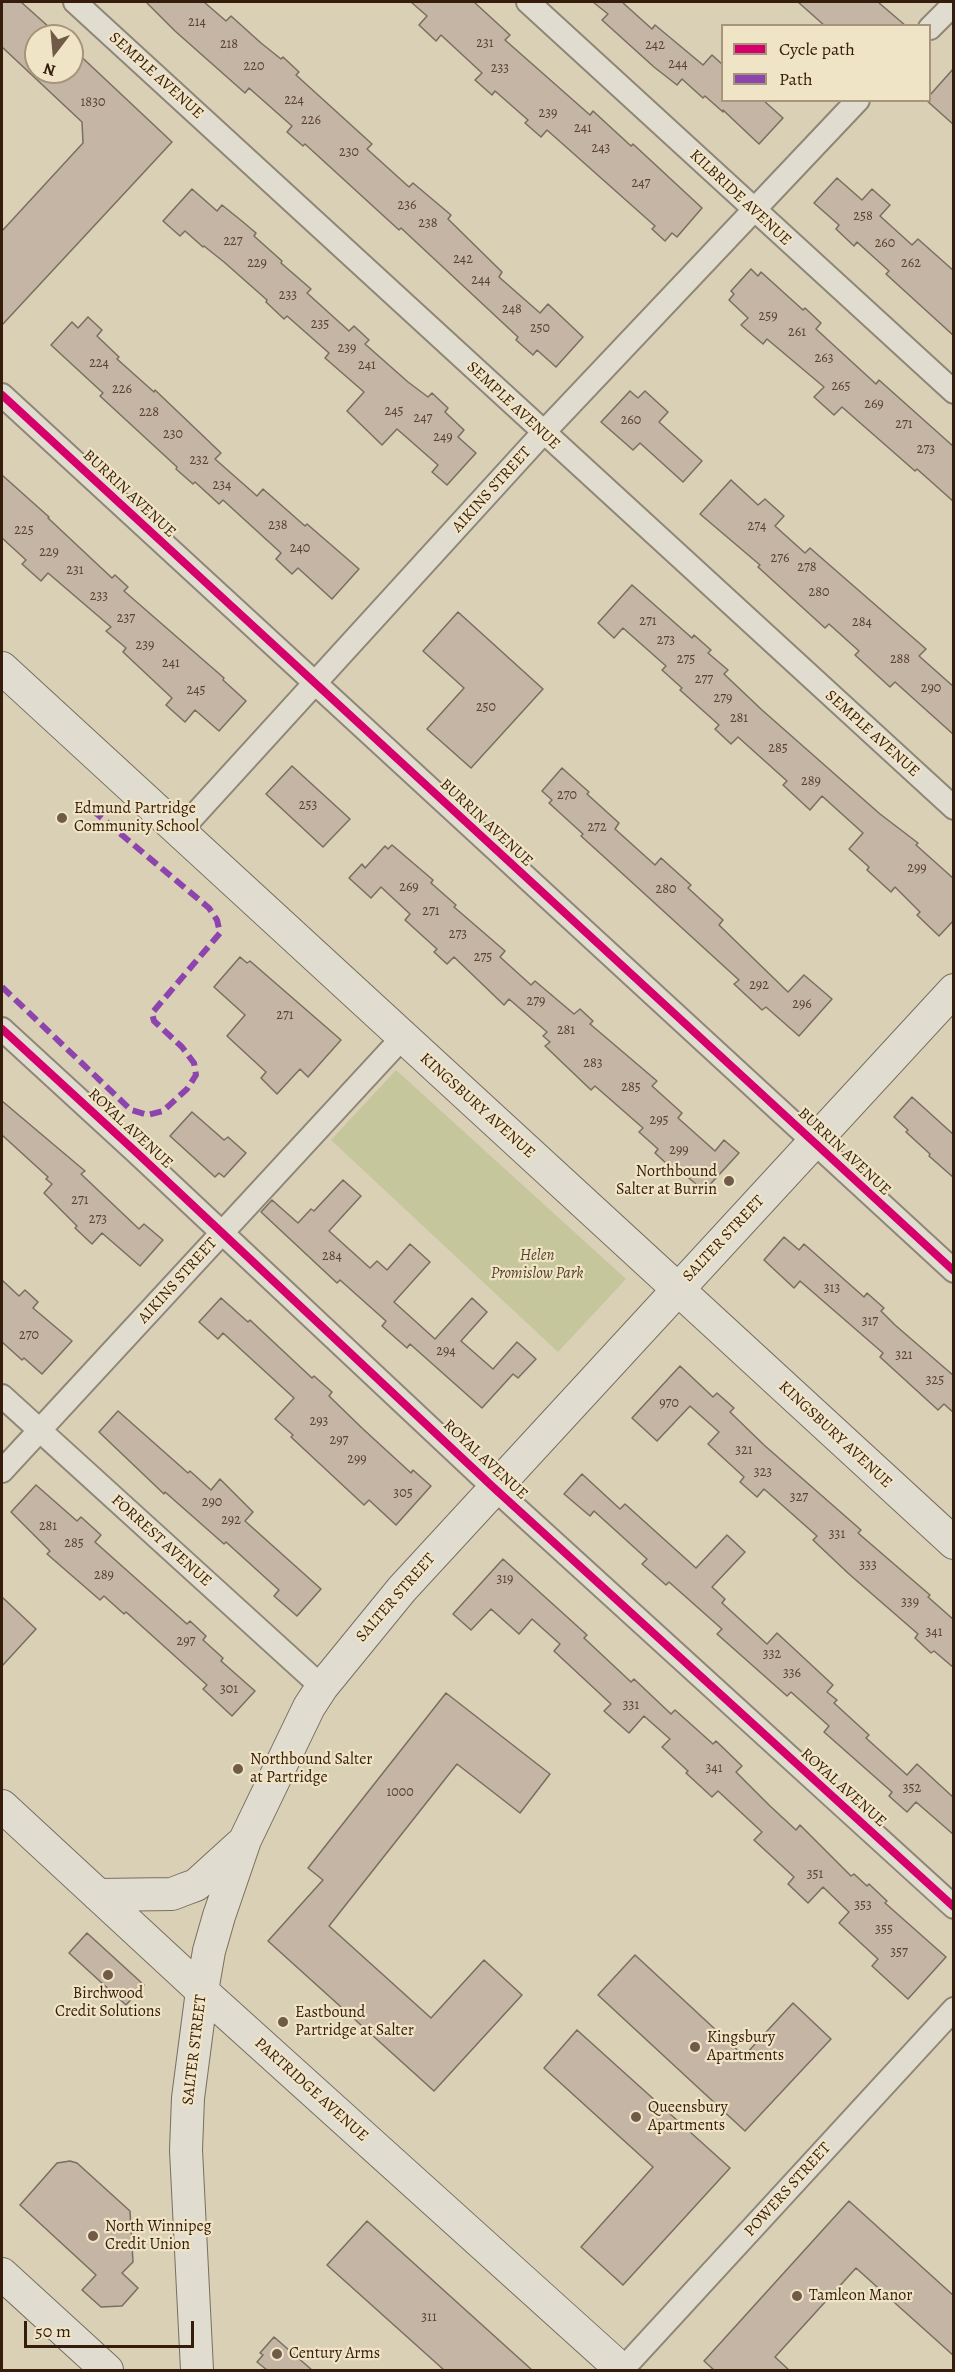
<!DOCTYPE html>
<html>
<head>
<meta charset="utf-8">
<style>
  body { margin:0 }
  #map { position:relative; width:955px; height:2372px; overflow:hidden; background:#d9d0b6; font-family:Alegreya,serif }
  canvas { display:block }
  .frame { position:absolute; inset:0; border:3px solid #361c0b; pointer-events:none }
  .legend { position:absolute; left:721px; top:24px; width:210px; height:78px; box-sizing:border-box; background:#f0e4c6; border:2px solid #a6947b; margin:0; padding:8px 10px; list-style:none; font-size:18px; color:#361c0b }
  .legend li { display:flex; align-items:center; gap:12px; height:30px }
  .legend b { width:30px; border:2px solid #a6947b }
  .north { position:absolute; left:24px; top:24px; width:60px; height:60px; box-sizing:border-box; background:#f0e4c6; border:2px solid #a6947b; border-radius:50%; rotate:196deg; font-size:16px; font-weight:700; line-height:24px; text-align:center; color:#361c0b }
  .north::after { content:''; display:block; margin:auto; width:21px; height:27px; background:#6f5b47; clip-path:polygon(50% 0,100% 100%,50% 72%,0 100%) }
  .scale { position:absolute; left:24px; top:2321px; width:170px; height:27px; box-sizing:border-box; border:3px solid #361c0b; border-top:0; padding-left:8px; font-size:18px; line-height:21px; white-space:nowrap; color:#361c0b; -webkit-text-stroke:4px #f0e4c6; paint-order:stroke }
</style>
</head>
<body>
<div id="map">
<canvas width="955" height="2372"></canvas>
<div class="frame"></div>
<ul class="legend">
<li><b style="height:8px;background:#d6006c"></b>Cycle path</li>
<li><b style="height:8px;background:#8e44ad"></b>Path</li>
</ul>
<div class="north">N</div>
<div class="scale">50 m</div>
</div>
<script>
const g = document.querySelector('canvas').getContext('2d');
g.lineJoin = 'round';
function fill(path, color) { g.fillStyle = color; g.fill(path, 'evenodd'); }
const toPath = rows => new Path2D(rows.map(r => 'M' + r).join(''));
function trace(path, color, width, dash) { g.strokeStyle = color; g.lineWidth = width; g.lineCap = dash ? 'butt' : 'round'; g.setLineDash(dash || []); g.stroke(path); }
function label(font, color, halo, rows, align = 'center') {
  g.font = font + ' Alegreya,serif'; g.lineWidth = 4.5; g.setLineDash([]); g.textBaseline = 'middle'; g.strokeStyle = halo; g.fillStyle = color; for (const [text, x, y, turn = 0] of rows) {
    g.save(); g.translate(x, y); g.rotate((+turn || 0) * Math.PI / 180); g.textAlign = isNaN(turn) ? turn : align; if (halo) g.strokeText(text, 0, 0); g.fillText(text, 0, 0); g.restore();
  }
}
const green = toPath([
  [396,1070,626,1279,558,1352,331,1140]
]);
const building = toPath([
  [2,2,21,2,59,36,36,36,36,72,72,72,72,48,172,142,2,325,2,231,83,143,82,122,2,47,2,2],
  [146,2,204,2,226,21,231,16,261,43,281,59,283,57,299,72,296,75,372,144,367,149,409,187,413,183,451,215,448,219,502,272,499,277,540,313,548,304,583,337,556,367,537,350,533,355,516,340,518,337,401,228,399,230,305,144,303,146,287,132,292,126,249,88,245,93,175,31,146,2],
  [411,2,474,2,510,35,505,40,590,115,593,111,631,146,633,144,702,208,677,237,672,233,665,241,652,229,655,226,547,130,541,137,525,123,528,120,495,91,492,95,475,80,482,73,441,35,436,41,419,25,427,16,411,2],
  [593,2,622,2,652,29,655,25,703,65,712,55,723,65,723,100,763,100,783,118,759,144,723,110,723,112,705,96,703,98,682,79,677,85,654,67,602,20,608,14,593,2],
  [798,2,878,2,906,26,825,26,798,2],
  [954,68,954,125,926,100,930,100,930,95,954,68],
  [837,178,862,200,872,189,890,205,880,216,912,245,918,239,954,271,954,336,886,274,889,271,857,242,854,246,836,229,839,225,814,203,837,178],
  [192,189,217,211,222,205,243,222,256,233,254,236,282,261,281,263,311,289,307,293,349,331,354,326,369,340,365,344,408,382,428,397,432,393,448,408,445,412,464,430,458,437,476,453,447,485,432,472,438,465,397,429,382,445,347,411,364,392,325,358,329,353,287,316,284,319,266,302,267,300,224,262,204,246,203,247,185,231,180,236,163,221,192,189],
  [751,269,758,276,761,272,803,310,805,308,821,323,816,329,876,384,879,380,954,447,954,502,917,469,915,471,842,407,834,415,814,397,824,387,767,339,763,344,741,325,748,318,729,300,734,294,731,291,751,269],
  [88,317,102,330,97,336,119,357,117,359,154,392,155,390,221,453,215,459,257,496,263,489,305,526,307,524,359,569,332,599,298,568,292,574,276,559,281,553,223,500,219,504,195,482,193,484,176,469,177,467,100,396,103,393,51,345,72,322,78,328,88,317],
  [630,391,638,398,645,391,668,412,659,422,702,461,683,482,640,443,633,450,601,422,630,391],
  [2,475,49,517,48,518,112,578,115,575,128,587,124,591,224,678,223,680,246,701,219,731,195,710,185,722,166,705,172,698,123,652,126,648,106,631,111,627,48,573,41,581,22,564,26,560,2,538,2,475],
  [731,480,758,505,765,499,784,516,775,526,805,553,810,548,926,649,919,656,954,687,954,735,895,682,890,687,855,655,859,651,829,624,825,628,758,567,760,565,700,514,731,480],
  [632,585,692,638,694,635,711,650,708,653,728,670,724,674,762,710,880,814,918,843,916,845,954,879,954,920,939,936,917,915,920,912,895,887,891,892,867,870,869,867,849,849,863,833,822,796,810,810,783,785,787,781,738,737,731,744,715,729,719,725,680,690,682,688,662,670,666,666,623,628,614,638,598,623,632,585],
  [458,612,543,689,471,768,427,729,464,688,423,651,458,612],
  [292,766,350,819,323,847,266,794,292,766],
  [562,768,589,792,587,794,619,823,615,829,655,865,661,858,691,885,688,888,723,920,719,925,788,992,804,975,832,999,799,1036,766,1007,762,1010,734,984,739,980,602,855,581,836,583,834,549,803,552,800,542,791,562,768],
  [392,845,433,880,431,883,456,905,454,907,505,951,500,957,531,985,535,981,574,1014,580,1009,593,1021,590,1024,657,1081,652,1086,682,1113,678,1118,715,1151,724,1140,739,1153,704,1191,683,1173,680,1176,655,1153,658,1149,639,1132,643,1128,595,1086,591,1090,545,1046,550,1042,543,1036,547,1032,509,999,504,1005,454,957,447,964,434,952,437,949,405,920,410,914,381,887,371,898,349,878,362,864,365,868,385,846,388,849,392,845],
  [240,957,247,963,250,961,341,1040,308,1077,300,1069,277,1094,261,1078,266,1072,227,1036,245,1015,214,987,240,957],
  [912,1097,954,1135,954,1178,929,1156,930,1154,906,1132,908,1130,894,1117,912,1097],
  [2,1101,85,1171,81,1174,139,1229,144,1224,163,1240,140,1266,102,1233,92,1244,75,1228,77,1226,44,1193,52,1184,46,1179,48,1177,2,1135,2,1101],
  [192,1112,224,1140,228,1137,246,1153,224,1177,219,1173,215,1177,170,1136,192,1112],
  [343,1180,361,1196,329,1231,370,1268,377,1261,387,1270,410,1244,430,1262,394,1302,435,1339,472,1298,487,1312,461,1341,493,1369,517,1342,536,1359,518,1378,513,1374,482,1408,410,1344,407,1348,382,1326,386,1321,340,1280,337,1283,261,1212,272,1200,298,1223,311,1209,314,1211,343,1180],
  [784,1237,799,1250,804,1244,864,1297,867,1293,884,1308,881,1311,895,1325,954,1376,954,1413,944,1404,938,1410,880,1357,883,1353,800,1281,794,1288,764,1260,784,1237],
  [2,1280,19,1296,25,1290,38,1302,33,1308,72,1341,42,1374,24,1358,22,1360,2,1342,2,1280],
  [221,1298,248,1322,250,1320,312,1378,314,1376,332,1392,329,1396,363,1429,411,1473,413,1470,431,1486,396,1525,369,1500,364,1505,291,1437,293,1435,275,1419,294,1398,223,1333,218,1339,199,1322,221,1298],
  [680,1366,713,1397,717,1393,734,1408,730,1412,764,1445,861,1530,858,1533,930,1595,928,1597,954,1620,954,1668,934,1651,931,1653,915,1638,918,1634,849,1574,813,1540,817,1536,764,1489,757,1497,740,1482,744,1477,708,1444,719,1432,690,1406,657,1441,632,1418,680,1366],
  [118,1411,188,1473,190,1471,211,1490,220,1479,253,1512,245,1521,321,1589,297,1616,274,1596,279,1590,226,1542,224,1544,165,1492,164,1494,99,1432,118,1411],
  [582,1474,620,1509,625,1504,696,1568,727,1535,745,1552,712,1587,725,1599,722,1603,767,1644,777,1633,833,1685,827,1692,837,1700,834,1703,869,1735,866,1738,907,1775,917,1764,954,1798,954,1835,916,1802,907,1812,889,1796,892,1792,824,1732,829,1726,791,1692,787,1696,717,1634,722,1629,669,1582,666,1585,642,1564,647,1559,594,1511,590,1516,564,1494,582,1474],
  [36,1485,77,1521,81,1517,101,1535,95,1542,187,1624,190,1621,206,1636,203,1640,223,1658,221,1661,255,1691,232,1716,203,1689,207,1685,126,1612,124,1614,104,1596,100,1600,47,1554,50,1551,11,1512,36,1485],
  [503,1559,587,1635,584,1638,631,1682,634,1679,671,1714,675,1710,713,1744,716,1741,742,1766,736,1772,770,1806,796,1830,800,1825,851,1876,854,1874,867,1886,869,1884,887,1901,885,1903,946,1957,908,1999,872,1966,878,1959,839,1923,849,1912,823,1887,808,1903,788,1884,794,1877,754,1840,762,1832,718,1791,712,1797,686,1773,688,1771,662,1747,670,1739,644,1716,629,1733,604,1711,611,1704,554,1651,560,1644,532,1619,519,1634,491,1609,471,1630,453,1614,503,1559],
  [2,1597,36,1629,2,1666,2,1597],
  [446,1693,550,1774,520,1813,457,1764,329,1926,431,2018,484,1960,522,1995,434,2091,268,1941,323,1880,308,1868,446,1693],
  [87,1933,144,1985,126,2005,69,1953,87,1933],
  [635,1955,744,2056,793,2003,831,2039,745,2131,598,1995,635,1955],
  [577,2030,730,2168,623,2285,581,2247,653,2167,544,2068,577,2030],
  [70,2161,77,2163,130,2211,133,2262,122,2273,138,2288,122,2306,101,2307,82,2290,96,2275,20,2205,57,2163,70,2161],
  [849,2201,954,2296,954,2356,856,2268,775,2357,789,2370,714,2370,704,2361,849,2201],
  [367,2221,532,2370,444,2370,327,2265,367,2221],
  [274,2337,312,2370,267,2370,257,2362,263,2355,260,2353,274,2337]
]);
const street = toPath([
  [75,2,954,808],
  [528,2,954,392],
  [930,28,954,4],
  [2,395,954,1271],
  [180,831,543,433,858,100],
  [2,1029,136,1152,494,1488,954,1907],
  [2,1396,322,1687],
  [2,1471,402,1038],
  [622,2370,954,2009]
]);
const secondary = toPath([
  [2,668,954,1543],
  [2,1806,202,1991,622,2370],
  [98,1895,172,1894,185,1889,196,1885,240,1845],
  [2,2274,107,2370],
  [197,2370,186,2150,188,2098,202,1991,209,1951,219,1916,245,1840,309,1707,322,1687,402,1589,954,990]
]);
const quiet = toPath([
  [2,987,131,1110,148,1115,163,1111,187,1089,196,1075,194,1063,182,1047,154,1021,152,1013,220,933,217,920,209,908,91,809]
]);
const cycleway = toPath([
  [2,395,954,1271],
  [2,1029,136,1152,494,1488,954,1907]
]);
const markers = [
  [62,818,6,"#6f5b47"],
  [729,1181,6,"#6f5b47"],
  [238,1769,6,"#6f5b47"],
  [108,1975,6,"#6f5b47"],
  [283,2022,6,"#6f5b47"],
  [695,2047,6,"#6f5b47"],
  [636,2117,6,"#6f5b47"],
  [93,2236,6,"#6f5b47"],
  [797,2296,6,"#6f5b47"],
  [277,2354,6,"#6f5b47"]
];
const numberNames = [
  ["214",197,23],
  ["231",485,44],
  ["218",229,45],
  ["242",655,46],
  ["244",678,65],
  ["220",254,67],
  ["233",500,69],
  ["224",294,101],
  ["1830",93,103],
  ["239",548,114],
  ["226",311,121],
  ["241",583,129],
  ["243",601,149],
  ["230",349,153],
  ["247",641,184],
  ["236",407,206],
  ["258",863,217],
  ["238",428,224],
  ["227",233,242],
  ["260",885,244],
  ["242",463,260],
  ["229",257,264],
  ["262",911,264],
  ["244",481,281],
  ["233",288,296],
  ["248",512,310],
  ["259",768,317],
  ["235",320,325],
  ["250",540,329],
  ["261",797,333],
  ["239",347,349],
  ["263",824,359],
  ["224",99,364],
  ["241",367,366],
  ["265",841,387],
  ["226",122,390],
  ["269",874,405],
  ["245",394,412],
  ["228",149,413],
  ["247",423,419],
  ["260",631,421],
  ["271",904,425],
  ["230",173,435],
  ["249",443,438],
  ["273",926,450],
  ["232",199,461],
  ["234",222,486],
  ["238",278,526],
  ["274",757,527],
  ["225",24,531],
  ["240",300,549],
  ["229",49,553],
  ["276",780,559],
  ["278",807,568],
  ["231",75,571],
  ["280",819,593],
  ["233",99,597],
  ["237",126,619],
  ["271",648,622],
  ["284",862,623],
  ["273",666,641],
  ["239",145,646],
  ["275",686,660],
  ["288",900,660],
  ["241",171,664],
  ["277",704,680],
  ["290",931,689],
  ["245",196,691],
  ["279",723,699],
  ["250",486,708],
  ["281",739,719],
  ["285",778,749],
  ["289",811,782],
  ["270",567,796],
  ["253",308,806],
  ["272",597,828],
  ["299",917,869],
  ["269",409,888],
  ["280",666,890],
  ["271",431,912],
  ["273",458,935],
  ["275",483,958],
  ["292",759,986],
  ["279",536,1002],
  ["296",802,1005],
  ["271",285,1016],
  ["281",566,1031],
  ["283",593,1064],
  ["285",631,1088],
  ["295",659,1121],
  ["299",679,1151],
  ["271",80,1201],
  ["273",98,1220],
  ["284",332,1257],
  ["313",832,1289],
  ["317",870,1322],
  ["270",29,1336],
  ["294",446,1352],
  ["321",904,1356],
  ["325",935,1381],
  ["970",669,1404],
  ["293",319,1422],
  ["297",339,1441],
  ["321",744,1451],
  ["299",357,1460],
  ["323",763,1473],
  ["305",403,1494],
  ["327",799,1498],
  ["290",212,1503],
  ["292",231,1521],
  ["281",48,1527],
  ["331",837,1535],
  ["285",74,1544],
  ["333",868,1566],
  ["289",104,1576],
  ["319",505,1580],
  ["339",910,1603],
  ["341",934,1633],
  ["297",186,1642],
  ["332",772,1655],
  ["336",792,1674],
  ["301",229,1690],
  ["331",631,1706],
  ["341",714,1769],
  ["352",912,1789],
  ["1000",400,1793],
  ["351",815,1875],
  ["353",863,1906],
  ["355",884,1930],
  ["357",899,1953],
  ["311",429,2318]
];
const streetNames = [
  ["SEMPLE AVENUE",156,76,42],
  ["KILBRIDE AVENUE",740,198,43],
  ["SEMPLE AVENUE",513,406,43],
  ["AIKINS STREET",492,490,-48],
  ["BURRIN AVENUE",129,494,43],
  ["SEMPLE AVENUE",872,734,42],
  ["BURRIN AVENUE",486,823,43],
  ["KINGSBURY AVENUE",477,1106,42],
  ["ROYAL AVENUE",130,1129,43],
  ["BURRIN AVENUE",844,1152,43],
  ["SALTER STREET",724,1239,-47],
  ["AIKINS STREET",178,1281,-48],
  ["KINGSBURY AVENUE",835,1435,43],
  ["ROYAL AVENUE",485,1460,43],
  ["FORREST AVENUE",161,1541,42],
  ["SALTER STREET",396,1598,-49],
  ["ROYAL AVENUE",843,1788,42],
  ["SALTER STREET",195,2050,-83],
  ["PARTRIDGE AVENUE",311,2090,42],
  ["POWERS STREET",788,2190,-48]
];
const poiNames = [
  ["Edmund Partridge",74,809],
  ["Community School",74,827],
  ["Northbound",717,1172,"right"],
  ["Salter at Burrin",717,1190,"right"],
  ["Northbound Salter",250,1760],
  ["at Partridge",250,1778],
  ["Birchwood",108,1994,"center"],
  ["Credit Solutions",108,2012,"center"],
  ["Eastbound",295,2013],
  ["Partridge at Salter",295,2031],
  ["Kingsbury",707,2038],
  ["Apartments",707,2056],
  ["Queensbury",648,2108],
  ["Apartments",648,2126],
  ["North Winnipeg",105,2227],
  ["Credit Union",105,2245],
  ["Tamleon Manor",809,2296],
  ["Century Arms",289,2354]
];
const parkNames = [
  ["Helen",537,1256],
  ["Promislow Park",537,1274]
];
fill(green, '#c5c69c');
fill(building, '#c5b5a4');
trace(building, '#786f60', 1.5);
trace(street, '#8f8676', 26);
trace(secondary, '#786f60', 34);
trace(street, '#e1dcd0', 22);
trace(secondary, '#e1dcd0', 32);
trace(quiet, '#8e44ad', 6, [12, 6]);
trace(cycleway, '#d6006c', 8);
for (const [x, y, r, color] of markers) { const dot = new Path2D(); dot.arc(x, y, r, 0, 2 * Math.PI); g.fillStyle = color; g.fill(dot); trace(dot, '#f0e4c6', 2); }
label('14px', '#5a4231', null, numberNames);
label('16px', '#361c0b', '#f0e4c6', streetNames);
label('16px', '#361c0b', '#f0e4c6', poiNames, 'left');
label('italic 16px', '#56442a', '#f0e4c6', parkNames);
</script>
</body>
</html>
